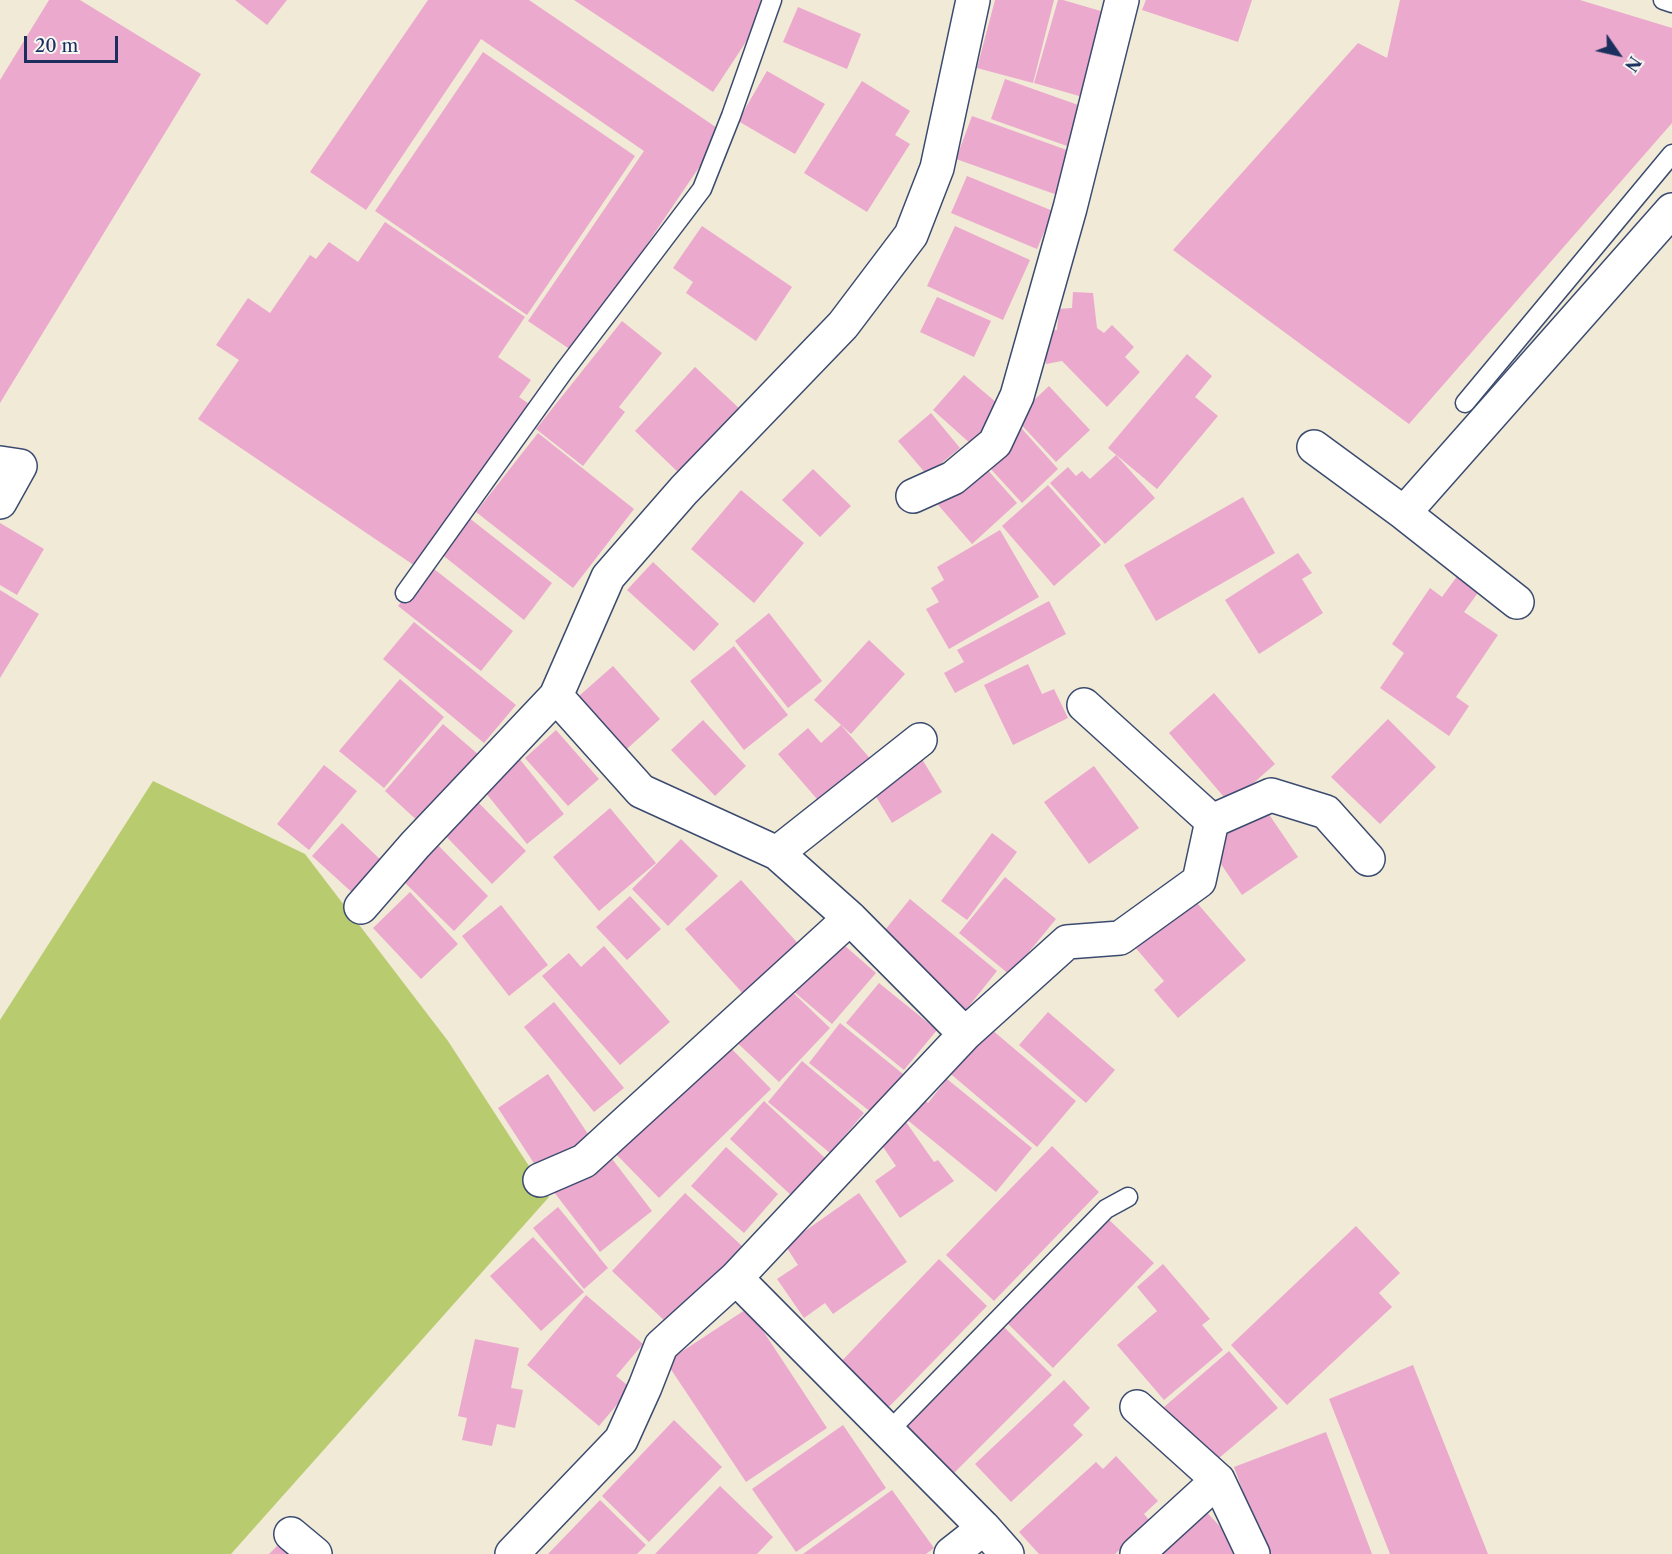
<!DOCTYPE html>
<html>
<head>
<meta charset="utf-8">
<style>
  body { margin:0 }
  #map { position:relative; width:1672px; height:1554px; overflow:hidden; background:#f1ead6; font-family:"Libre Caslon Text",serif }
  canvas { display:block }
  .north { position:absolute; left:1588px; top:24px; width:60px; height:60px; -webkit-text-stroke:4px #f6f6f2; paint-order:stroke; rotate:124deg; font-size:16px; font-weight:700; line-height:24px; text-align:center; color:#1b2f5e }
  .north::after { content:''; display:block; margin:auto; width:21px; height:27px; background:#1b2f5e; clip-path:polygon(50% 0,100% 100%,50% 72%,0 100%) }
  .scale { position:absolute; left:24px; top:36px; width:94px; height:27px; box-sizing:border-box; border:3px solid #1b2f5e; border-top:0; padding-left:8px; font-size:18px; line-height:21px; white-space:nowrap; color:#1b2f5e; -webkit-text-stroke:4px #f6f6f2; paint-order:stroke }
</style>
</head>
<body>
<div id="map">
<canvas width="1672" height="1554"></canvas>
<div class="north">N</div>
<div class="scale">20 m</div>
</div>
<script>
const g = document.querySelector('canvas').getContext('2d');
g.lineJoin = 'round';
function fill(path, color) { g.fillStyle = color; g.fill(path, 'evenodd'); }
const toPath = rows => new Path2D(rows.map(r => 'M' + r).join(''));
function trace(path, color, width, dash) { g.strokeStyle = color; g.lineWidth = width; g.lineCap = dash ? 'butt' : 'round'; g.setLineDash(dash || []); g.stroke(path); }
const green = toPath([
  [153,781,305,854,448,1041,549,1197,231,1554,0,1554,0,1020]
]);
const building = toPath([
  [49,0,80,0,201,74,0,403,0,80],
  [235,0,287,0,267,25],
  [428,0,529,0,723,132,574,352,528,321,644,151,481,39,366,210,310,172],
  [574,0,769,0,761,19,713,92],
  [995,0,1054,0,1033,83,977,68],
  [1058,0,1063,0,1111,14,1086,98,1034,83],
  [1146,0,1252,0,1238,42,1142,10],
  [1400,0,1580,0,1672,28,1672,123,1409,424,1173,250,1358,43,1387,58],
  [798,7,861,34,847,69,783,42],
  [483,52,635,156,527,315,375,211],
  [767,71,825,104,795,154,738,121],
  [1005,79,1081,106,1067,146,991,119],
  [862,81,910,111,895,135,910,144,867,212,804,173],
  [972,116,1078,154,1063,197,956,159],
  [967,176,1053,211,1037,249,951,213],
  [385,222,525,317,498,357,531,380,519,397,532,406,421,570,198,419,239,360,216,345,248,298,270,313,310,255,316,259,329,242,358,262],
  [702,226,792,287,756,341,686,293,693,282,673,268],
  [955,226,1030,260,1003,320,927,286],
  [1073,292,1093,293,1097,328,1104,333,1112,325,1134,347,1125,357,1140,372,1107,407,1062,361,1046,364,1043,341,1051,330,1057,330,1059,309,1072,308],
  [937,297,991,321,974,357,920,332],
  [622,321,662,353,619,407,625,412,583,466,536,429],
  [1187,354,1212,376,1195,397,1218,416,1157,489,1108,448],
  [695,367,741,410,680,474,635,431],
  [964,375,1004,409,972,445,933,410],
  [1049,386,1090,430,1056,462,1015,418],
  [931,413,960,448,927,475,898,441],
  [1015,421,1058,469,1022,503,978,455],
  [538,433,634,509,573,588,476,512],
  [1116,455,1155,498,1105,544,1050,483,1068,467,1076,476,1082,471,1090,479],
  [978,459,1017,503,972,544,933,499],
  [813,469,851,506,820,537,782,500],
  [1048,485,1101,545,1054,586,1002,526],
  [741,490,804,543,754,603,691,549],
  [1243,497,1275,553,1156,621,1124,565],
  [468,517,552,583,524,620,440,553],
  [0,523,44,549,17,595,0,585],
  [1000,530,1039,597,949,649,926,609,939,602,931,588,944,580,937,567],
  [1298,553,1312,573,1302,579,1323,613,1259,654,1225,600],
  [653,562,719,624,694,651,627,590],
  [429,565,513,631,481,671,398,606],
  [1458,575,1480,590,1464,612,1498,635,1456,697,1469,706,1449,736,1380,688,1404,653,1392,644,1430,588,1442,597],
  [0,590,39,614,0,678],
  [1049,601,1066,634,955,693,944,673,964,662,957,650],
  [769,613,822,681,788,708,735,641],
  [414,622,516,705,484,743,383,659],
  [869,640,905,674,851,734,814,700],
  [734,646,788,715,744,750,690,681],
  [1028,664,1042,694,1054,689,1068,718,1013,745,984,685],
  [613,666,660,719,618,757,571,703],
  [400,679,444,717,384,788,339,751],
  [1214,693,1275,764,1230,804,1169,733],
  [1388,719,1436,767,1380,824,1331,777],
  [703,720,746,766,715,796,671,750],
  [443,724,480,756,421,824,385,791],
  [841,725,874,763,823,806,778,754,808,728,821,743],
  [556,730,599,779,568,806,525,758],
  [518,757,564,814,527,844,481,787],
  [922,759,942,792,892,823,872,790],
  [324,765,357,791,309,850,277,824],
  [1094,766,1139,828,1089,864,1044,802],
  [472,796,526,851,492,884,439,829],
  [1264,807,1298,857,1242,895,1208,845],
  [610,808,656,863,599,911,553,857],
  [342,823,385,864,356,896,312,856],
  [992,833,1017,852,967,920,941,901],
  [431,838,488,896,454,931,396,874],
  [681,839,718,876,668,926,632,889],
  [1005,877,1056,919,1010,975,959,933],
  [741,880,802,948,746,997,685,929],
  [410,892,458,944,421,979,373,928],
  [630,896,661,929,627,960,596,927],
  [1192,897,1246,960,1178,1018,1154,990,1164,981,1134,946],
  [910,899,997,971,965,1011,877,940],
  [501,905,548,965,509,996,462,936],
  [836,938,876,973,832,1024,792,990],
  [604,946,670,1022,620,1065,542,976,569,953,581,967],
  [782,982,830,1028,779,1082,731,1037],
  [879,983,937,1030,904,1070,846,1023],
  [554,1002,624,1088,594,1112,524,1027],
  [1048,1012,1115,1070,1086,1103,1019,1045],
  [840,1023,903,1074,872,1113,809,1063],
  [985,1024,1076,1101,1037,1147,946,1070],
  [723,1040,771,1089,659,1198,611,1149],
  [802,1061,864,1113,830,1153,768,1102],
  [548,1074,590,1137,539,1171,498,1108],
  [947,1079,1032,1148,996,1192,900,1114,917,1093,928,1103],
  [764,1101,825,1158,792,1196,730,1139],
  [906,1122,934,1162,938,1160,954,1181,900,1218,875,1181,896,1166,879,1141],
  [1052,1146,1099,1192,994,1301,946,1255],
  [726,1147,778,1194,744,1233,691,1186],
  [606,1151,652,1211,600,1252,554,1192],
  [685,1193,742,1246,668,1324,612,1271],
  [859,1193,907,1262,833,1314,825,1303,804,1318,777,1279,798,1265,785,1245],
  [558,1207,608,1268,584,1289,533,1228],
  [1103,1214,1154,1263,1053,1368,1002,1318],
  [1356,1226,1400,1273,1379,1293,1392,1307,1287,1405,1231,1345],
  [533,1237,584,1292,541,1331,490,1276],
  [939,1259,987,1306,884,1412,837,1366],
  [1163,1264,1210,1319,1202,1325,1223,1350,1164,1400,1117,1345,1157,1311,1137,1287],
  [586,1295,643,1344,616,1376,631,1388,599,1426,527,1365],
  [748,1308,827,1428,746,1482,666,1362],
  [1001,1324,1052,1375,950,1477,899,1425],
  [475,1339,519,1348,511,1388,523,1390,515,1428,497,1424,492,1446,462,1440,467,1418,458,1416],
  [1229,1351,1278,1408,1212,1464,1164,1407],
  [1413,1365,1488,1554,1390,1554,1329,1399],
  [1064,1380,1090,1408,1073,1425,1083,1435,1011,1502,975,1464],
  [674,1420,722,1467,649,1542,602,1496],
  [843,1425,886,1488,796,1552,752,1489],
  [1326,1432,1372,1554,1266,1554,1234,1467],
  [1116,1456,1158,1501,1144,1514,1150,1521,1115,1554,1039,1554,1019,1532,1096,1462,1103,1469],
  [720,1486,773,1537,757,1554,655,1554],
  [892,1490,934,1548,926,1554,803,1554],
  [600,1500,646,1545,637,1554,548,1554],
  [1203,1508,1245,1554,1154,1554],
  [288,1535,308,1554,269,1554]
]);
const service = toPath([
  [1663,0,1672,3],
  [1465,403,1672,154],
  [405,593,564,371,702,189,731,116,772,0],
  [888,1432,1106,1209,1128,1197]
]);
const minor = toPath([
  [1314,447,1404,513,1517,602],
  [0,463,20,466,0,502],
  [913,496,953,478,995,443,1017,396,1070,208,1122,0],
  [1404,513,1672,210],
  [556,696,641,791,777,853,850,918,965,1034],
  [1084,705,1212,821],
  [777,853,920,740],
  [361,907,415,845,556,696,608,577,684,490,843,325,911,235,937,168,973,0],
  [540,1180,584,1161,850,918],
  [736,1278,984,1528,1007,1554],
  [1137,1407,1218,1480,1253,1554],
  [291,1534,315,1554],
  [512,1554,621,1440,645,1387,661,1346,736,1278,965,1034,1067,942,1120,938,1199,881,1212,821,1271,795,1326,812,1368,859],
  [951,1554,984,1528],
  [1137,1554,1218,1480]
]);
fill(green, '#b8cc6f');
fill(building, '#eba9cd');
trace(service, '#3b4b70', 21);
trace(minor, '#3b4b70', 36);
trace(service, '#fff', 18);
trace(minor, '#fff', 33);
</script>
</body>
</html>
